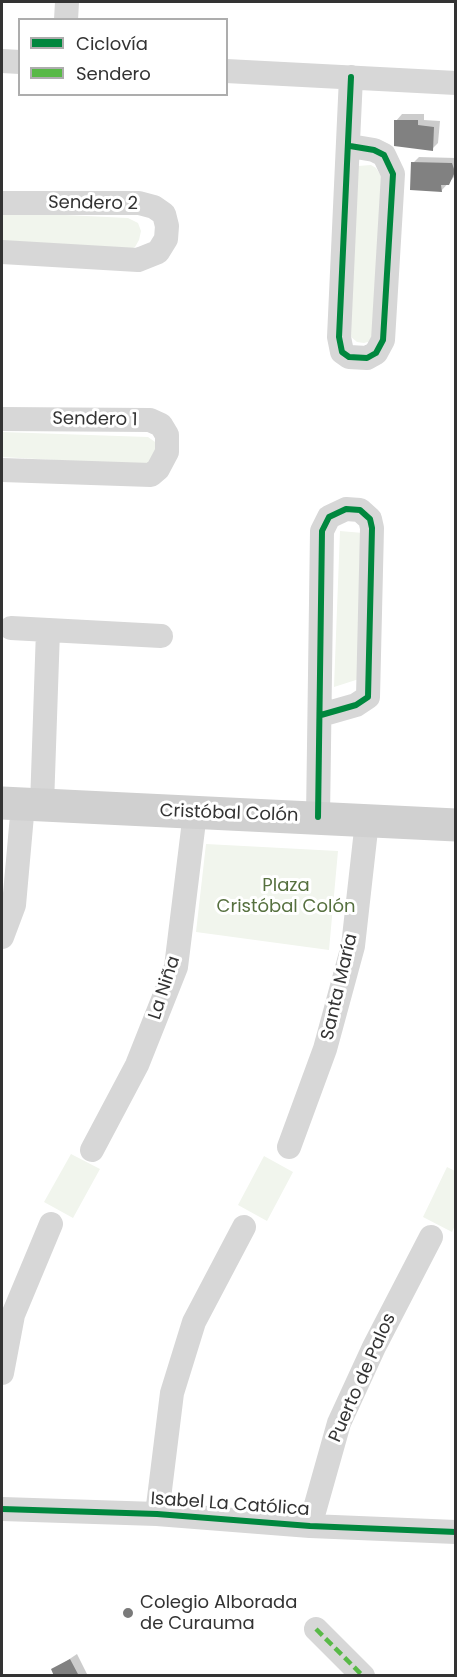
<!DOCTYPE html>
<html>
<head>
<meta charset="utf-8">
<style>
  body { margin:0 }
  #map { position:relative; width:457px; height:1677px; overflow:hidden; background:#fff; font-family:Poppins,sans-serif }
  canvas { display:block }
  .frame { position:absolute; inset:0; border:3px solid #333; pointer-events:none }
  .legend { position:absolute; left:18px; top:18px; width:210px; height:78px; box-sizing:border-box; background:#fff; border:2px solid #adadad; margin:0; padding:8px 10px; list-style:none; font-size:18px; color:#333 }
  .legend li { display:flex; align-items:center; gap:12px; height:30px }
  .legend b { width:30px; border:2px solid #adadad }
</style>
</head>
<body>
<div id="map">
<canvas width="457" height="1677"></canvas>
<div class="frame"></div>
<ul class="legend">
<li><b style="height:8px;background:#00873e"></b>Ciclovía</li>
<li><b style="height:8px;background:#58b947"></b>Sendero</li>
</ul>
</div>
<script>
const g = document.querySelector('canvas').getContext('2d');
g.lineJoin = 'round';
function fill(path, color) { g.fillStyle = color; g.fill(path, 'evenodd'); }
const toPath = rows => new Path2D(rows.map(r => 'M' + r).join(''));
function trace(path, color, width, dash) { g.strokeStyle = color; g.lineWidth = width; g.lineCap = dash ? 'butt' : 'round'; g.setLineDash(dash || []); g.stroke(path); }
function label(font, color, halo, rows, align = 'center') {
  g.font = font + ' Poppins,sans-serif'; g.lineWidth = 6; g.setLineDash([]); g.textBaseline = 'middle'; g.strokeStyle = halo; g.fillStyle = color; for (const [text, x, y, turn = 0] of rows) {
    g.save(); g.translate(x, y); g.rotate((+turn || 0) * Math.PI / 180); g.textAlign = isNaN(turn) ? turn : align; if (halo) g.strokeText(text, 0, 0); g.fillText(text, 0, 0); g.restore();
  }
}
const green = toPath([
  [371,165,376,168,381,176,378,331,371,341,364,343,357,342,350,336,358,166],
  [2,212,128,218,138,223,141,231,139,240,135,247,129,250,2,243],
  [2,432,148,437,158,444,160,452,145,465,2,457],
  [340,531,363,533,359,679,334,687],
  [206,844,338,851,329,950,196,932],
  [71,1154,100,1169,73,1218,44,1202],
  [264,1156,293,1172,267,1221,238,1205],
  [447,1167,455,1171,455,1225,452,1232,423,1217]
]);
const shadow = toPath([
  [402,114,424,114,424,120,440,121,438,143,432,149,396,121],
  [419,157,456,158,454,177,441,191,413,163],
  [77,1654,88,1676,56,1676,53,1670]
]);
const building = toPath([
  [394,120,418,120,418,125,434,127,433,151,394,146],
  [411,162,452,163,455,172,449,185,441,185,442,192,410,190],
  [70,1659,79,1676,54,1676,51,1669]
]);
const street = toPath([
  [66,20,67,2],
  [2,61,20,62],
  [226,71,456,83],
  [350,146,374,150,384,155,393,174,383,340,376,353,367,358,349,357,342,352,339,337,351,77],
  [2,203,139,203,154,207,164,214,167,226,166,239,158,252,138,260,2,252],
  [2,419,150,420,161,425,167,435,167,452,158,469,151,475,2,470],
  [11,628,161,636],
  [42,805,48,630],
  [318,817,322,531,329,517,346,509,360,510,370,519,372,528,368,697,356,705,321,715],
  [2,937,14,905,23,804],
  [289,1147,325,1049,353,946,367,821],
  [92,1150,137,1065,176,967,195,813],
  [2,1373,13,1315,51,1224],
  [2,1509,157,1514,310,1526,456,1532],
  [157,1514,172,1393,194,1322,244,1227],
  [310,1526,339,1423,374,1347,431,1237],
  [316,1629,363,1676]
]);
const secondary = toPath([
  [2,803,456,825]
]);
const quiet = toPath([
  [316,1629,363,1676]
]);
const cycleway = toPath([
  [350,146,374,150,384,155,393,174,383,340,376,353,367,358,349,357,342,352,339,337,351,77],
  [318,817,322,531,329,517,346,509,360,510,370,519,372,528,368,697,356,705,321,715],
  [2,1509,157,1514,310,1526,456,1532]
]);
const markers = [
  [128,1613,6,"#7a7a7a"]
];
const streetNames = [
  ["Sendero 2",93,204,1],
  ["Sendero 1",95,420,1],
  ["Cristóbal Colón",229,814,2],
  ["Santa María",340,987,-77],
  ["La Niña",165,988,-72],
  ["Puerto de Palos",363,1378,-66],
  ["Isabel La Católica",230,1505,4]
];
const parkNames = [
  ["Plaza",286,886],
  ["Cristóbal Colón",286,907]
];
const poiNames = [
  ["Colegio Alborada",140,1603],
  ["de Curauma",140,1624]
];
fill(green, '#f1f5ed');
fill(shadow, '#0003');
fill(building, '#818181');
trace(street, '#d7d7d7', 24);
trace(secondary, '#d0d0d0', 33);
trace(quiet, '#58b947', 4.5, [9, 4.5]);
trace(cycleway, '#00873e', 6);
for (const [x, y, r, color] of markers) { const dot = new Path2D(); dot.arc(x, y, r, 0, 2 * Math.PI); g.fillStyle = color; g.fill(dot); trace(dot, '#fff', 2); }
label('18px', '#333', '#fff', streetNames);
label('18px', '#56703f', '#fff', parkNames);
label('18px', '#333', '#fff', poiNames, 'left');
</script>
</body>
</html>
